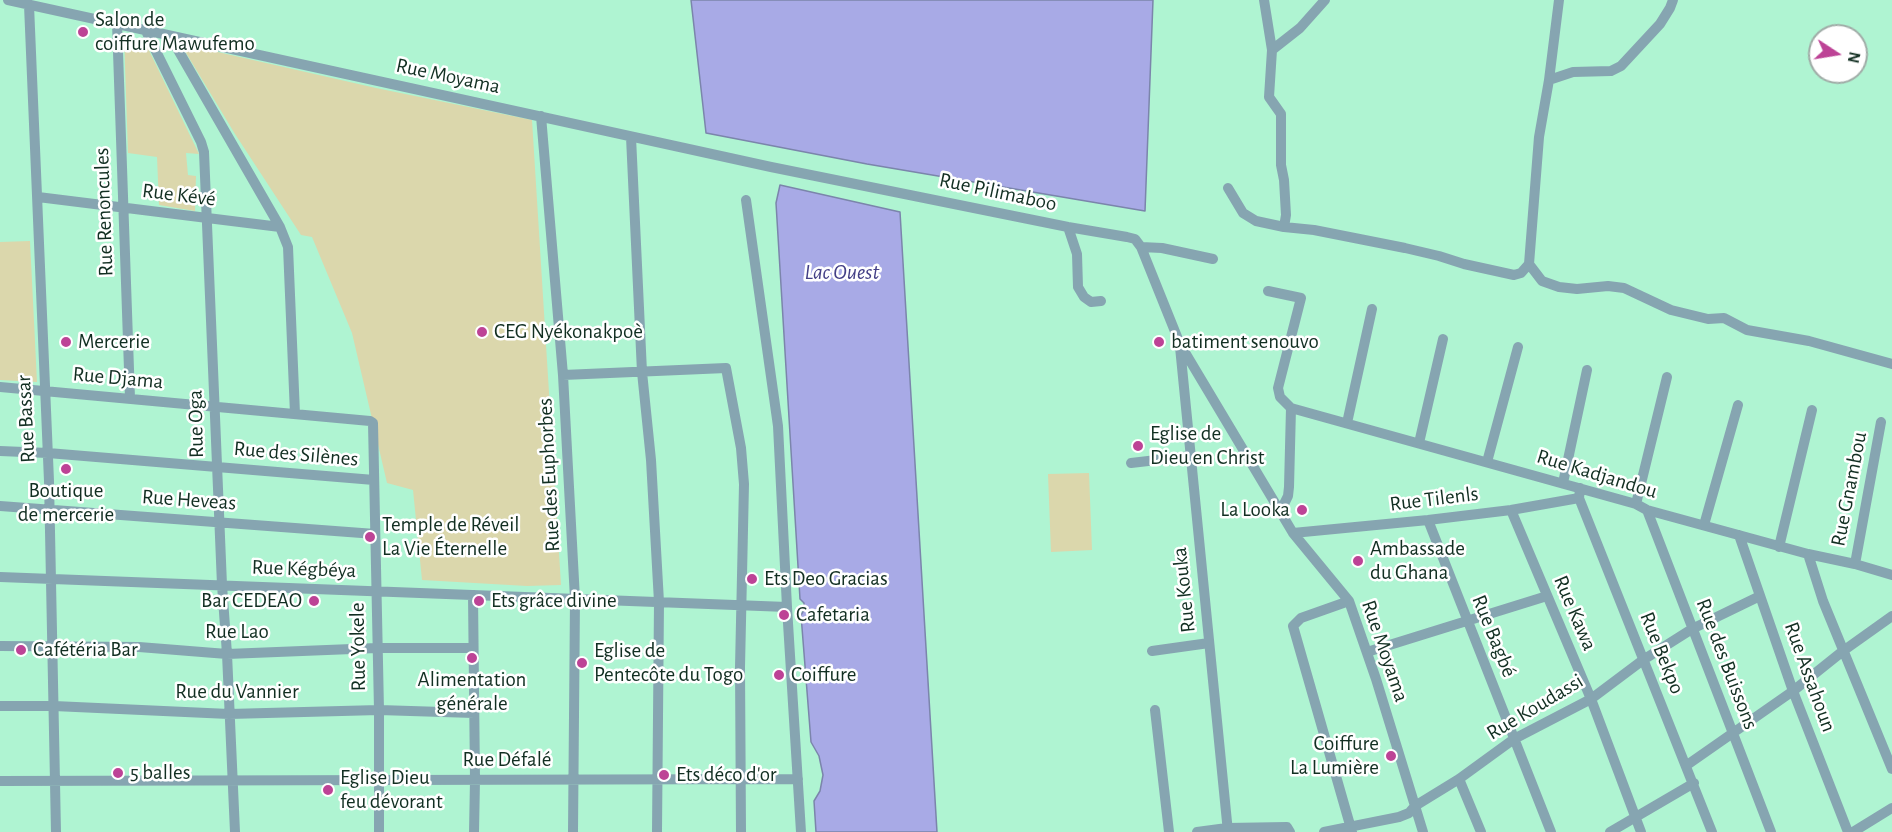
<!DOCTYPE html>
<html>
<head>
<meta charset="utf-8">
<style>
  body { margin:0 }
  #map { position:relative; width:1892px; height:832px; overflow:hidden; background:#aff4d2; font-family:"Alegreya Sans",sans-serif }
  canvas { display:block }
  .north { position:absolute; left:1808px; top:24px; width:60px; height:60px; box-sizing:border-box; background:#fff; border:2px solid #a0aca7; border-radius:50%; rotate:102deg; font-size:16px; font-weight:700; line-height:24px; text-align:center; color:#122f22 }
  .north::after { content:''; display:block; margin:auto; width:21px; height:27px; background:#bd4396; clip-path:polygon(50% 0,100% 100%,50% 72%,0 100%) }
</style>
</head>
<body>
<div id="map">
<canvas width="1892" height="832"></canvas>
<div class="north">N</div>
</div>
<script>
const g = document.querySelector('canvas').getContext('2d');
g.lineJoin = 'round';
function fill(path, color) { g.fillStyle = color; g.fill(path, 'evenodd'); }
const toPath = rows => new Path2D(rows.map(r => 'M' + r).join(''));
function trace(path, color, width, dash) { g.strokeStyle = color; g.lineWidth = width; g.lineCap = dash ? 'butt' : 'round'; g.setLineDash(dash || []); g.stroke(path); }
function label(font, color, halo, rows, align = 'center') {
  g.font = font + ' "Alegreya Sans",sans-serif'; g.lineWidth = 5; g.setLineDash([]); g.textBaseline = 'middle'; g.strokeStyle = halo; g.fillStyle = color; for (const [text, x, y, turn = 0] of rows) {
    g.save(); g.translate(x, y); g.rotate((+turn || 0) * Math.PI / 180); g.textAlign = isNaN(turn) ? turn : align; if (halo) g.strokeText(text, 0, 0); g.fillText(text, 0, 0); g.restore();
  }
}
const green = toPath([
  [124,36,144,40,199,154,186,153,188,175,196,176,195,211,159,205,157,157,128,153],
  [187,45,376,88,532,120,561,585,527,586,422,580,413,490,387,483,352,333,312,237,301,235,235,134,183,48],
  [30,241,37,382,0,380,0,242],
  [1089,473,1092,550,1051,552,1048,474]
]);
const water = toPath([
  [691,0,1153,0,1145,211,867,164,706,133,691,0],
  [780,185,900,212,937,832,816,832,814,801,820,791,823,775,819,756,811,742,801,615,804,610,804,603,800,599,776,203,780,185]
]);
const minor = toPath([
  [8,0,771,167,1068,227,1127,237,1135,239,1141,247,1162,248,1213,259],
  [1264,0,1272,50],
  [29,5,49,481,56,832],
  [117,23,130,398],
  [145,29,201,142,204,152,222,585,227,654,235,832],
  [170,36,280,227,288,247,295,414],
  [1549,80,1573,72,1611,71,1621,66,1660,24,1670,8,1673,0],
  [541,116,563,375,575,599,573,832],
  [631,137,642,372,651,460,659,602,657,832],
  [1228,188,1243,213,1256,221,1284,227,1314,230,1405,248,1439,256,1464,264,1514,275,1521,273,1529,264,1542,281,1559,287,1577,289,1608,286,1624,288,1671,310,1708,319,1724,318,1747,330,1809,341,1892,364],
  [38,197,280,227],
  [746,200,778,426,787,607,801,832],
  [1068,227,1077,254,1078,287,1084,297,1091,302,1101,301],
  [1284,227,1286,215,1284,180,1281,165,1281,114,1269,97,1272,50,1300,28,1325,0],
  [1141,247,1180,344,1293,533,1349,601,1376,679,1423,832],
  [1529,264,1539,137,1549,80,1559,0],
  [1268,291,1301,298,1278,388,1280,397,1291,408,1636,504,1647,510,1808,554,1855,564,1892,575],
  [1180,347,1228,832],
  [563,375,726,368,741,448,744,484,740,667,741,832],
  [0,387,370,421,373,423,379,710,379,832],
  [1347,423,1372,309],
  [1419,443,1443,339],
  [0,451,48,453,374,480],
  [1487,462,1518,347],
  [1131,463,1191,456],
  [1563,483,1587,370],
  [1580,488,1579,498,1712,832],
  [1636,504,1667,377],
  [0,506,375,534],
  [1511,510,1591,699,1641,832],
  [1647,510,1771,832],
  [1280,512,1288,496,1289,487,1291,408],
  [1428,520,1551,832],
  [1704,525,1738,405],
  [1293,533,1428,520,1511,510,1579,498],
  [1739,535,1793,691,1848,832],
  [1779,547,1812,410],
  [1808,554,1823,601,1892,769],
  [1855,564,1881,422],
  [0,577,787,607],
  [473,595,475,780,474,832],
  [1349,601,1301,618,1293,626,1352,832],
  [0,646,139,647,227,654,377,648,473,648],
  [1152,651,1209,643],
  [1367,652,1547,596],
  [0,706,54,706,229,714,379,710,474,713],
  [1155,710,1169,832],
  [1687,765,1793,691,1843,651,1892,616],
  [1459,779,1481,832],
  [0,781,798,779],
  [1197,832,1227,828,1287,827,1290,832],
  [1324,832,1399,817,1409,813,1415,806,1459,779,1514,739,1591,699,1643,660,1692,629,1760,596],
  [1610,832,1694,783],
  [1853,832,1892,808]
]);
const markers = [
  [83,32,6,"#bd4396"],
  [482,332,6,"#bd4396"],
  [66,342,6,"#bd4396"],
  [1159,342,6,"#bd4396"],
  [1138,446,6,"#bd4396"],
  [66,469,6,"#bd4396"],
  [1302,510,6,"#bd4396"],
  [370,537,6,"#bd4396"],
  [1358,561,6,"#bd4396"],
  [752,579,6,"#bd4396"],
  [314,601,6,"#bd4396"],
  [479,601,6,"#bd4396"],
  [784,615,6,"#bd4396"],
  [21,650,6,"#bd4396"],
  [472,658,6,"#bd4396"],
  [582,663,6,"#bd4396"],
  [779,675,6,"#bd4396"],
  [1391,756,6,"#bd4396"],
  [118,773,6,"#bd4396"],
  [664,775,6,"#bd4396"],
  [328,790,6,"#bd4396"]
];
const poiNames = [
  ["Salon de",95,20],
  ["coiffure Mawufemo",95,44],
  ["CEG Nyékonakpoè",494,332],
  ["Mercerie",78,342],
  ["batiment senouvo",1171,342],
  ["Eglise de",1150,434],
  ["Dieu en Christ",1150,458],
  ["Boutique",66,491,"center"],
  ["de mercerie",66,515,"center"],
  ["La Looka",1290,510,"right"],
  ["Temple de Réveil",382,525],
  ["La Vie Éternelle",382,549],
  ["Ambassade",1370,549],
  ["du Ghana",1370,573],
  ["Ets Deo Gracias",764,579],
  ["Bar CEDEAO",302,601,"right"],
  ["Ets grâce divine",491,601],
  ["Cafetaria",796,615],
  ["Cafétéria Bar",33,650],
  ["Eglise de",594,651],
  ["Pentecôte du Togo",594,675],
  ["Coiffure",791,675],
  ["Alimentation",472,680,"center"],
  ["générale",472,704,"center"],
  ["Coiffure",1379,744,"right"],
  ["La Lumière",1379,768,"right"],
  ["5 balles",130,773],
  ["Ets déco d'or",676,775],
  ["Eglise Dieu",340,778],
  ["feu dévorant",340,802]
];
const streetNames = [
  ["Rue Moyama",448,76,12],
  ["Rue Pilimaboo",998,192,12],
  ["Rue Kévé",179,195,7],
  ["Rue Renoncules",104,212,-92],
  ["Rue Djama",118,378,5],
  ["Rue Bassar",26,419,-93],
  ["Rue Oga",196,424,-91],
  ["Rue des Silènes",296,454,5],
  ["Rue Kadjandou",1597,474,17],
  ["Rue des Euphorbes",549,475,-93],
  ["Rue Gnambou",1849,489,-79],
  ["Rue Tilenls",1434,499,-7],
  ["Rue Heveas",189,500,4],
  ["Rue Kégbéya",304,569,2],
  ["Rue Kouka",1184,590,-96],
  ["Rue Kawa",1575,613,67],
  ["Rue Lao",237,632],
  ["Rue Bagbé",1494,636,68],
  ["Rue Yokele",358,647,-91],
  ["Rue Moyama",1385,651,71],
  ["Rue Bekpo",1662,653,68],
  ["Rue des Buissons",1727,664,69],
  ["Rue Assahoun",1810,677,70],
  ["Rue du Vannier",237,692],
  ["Rue Koudassi",1535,707,-31],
  ["Rue Défalé",507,760]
];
const waterNames = [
  ["Lac Ouest",842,272]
];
fill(green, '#dbd7ac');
fill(water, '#a8aae6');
trace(water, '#7b85ab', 1.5);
trace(minor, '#86a5b1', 10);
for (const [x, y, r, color] of markers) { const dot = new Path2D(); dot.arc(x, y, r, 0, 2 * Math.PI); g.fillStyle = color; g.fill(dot); trace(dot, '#fff', 2); }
label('21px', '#122f22', '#fff', poiNames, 'left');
label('21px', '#122f22', '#fff', streetNames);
label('italic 22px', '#433f86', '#fff', waterNames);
</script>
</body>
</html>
